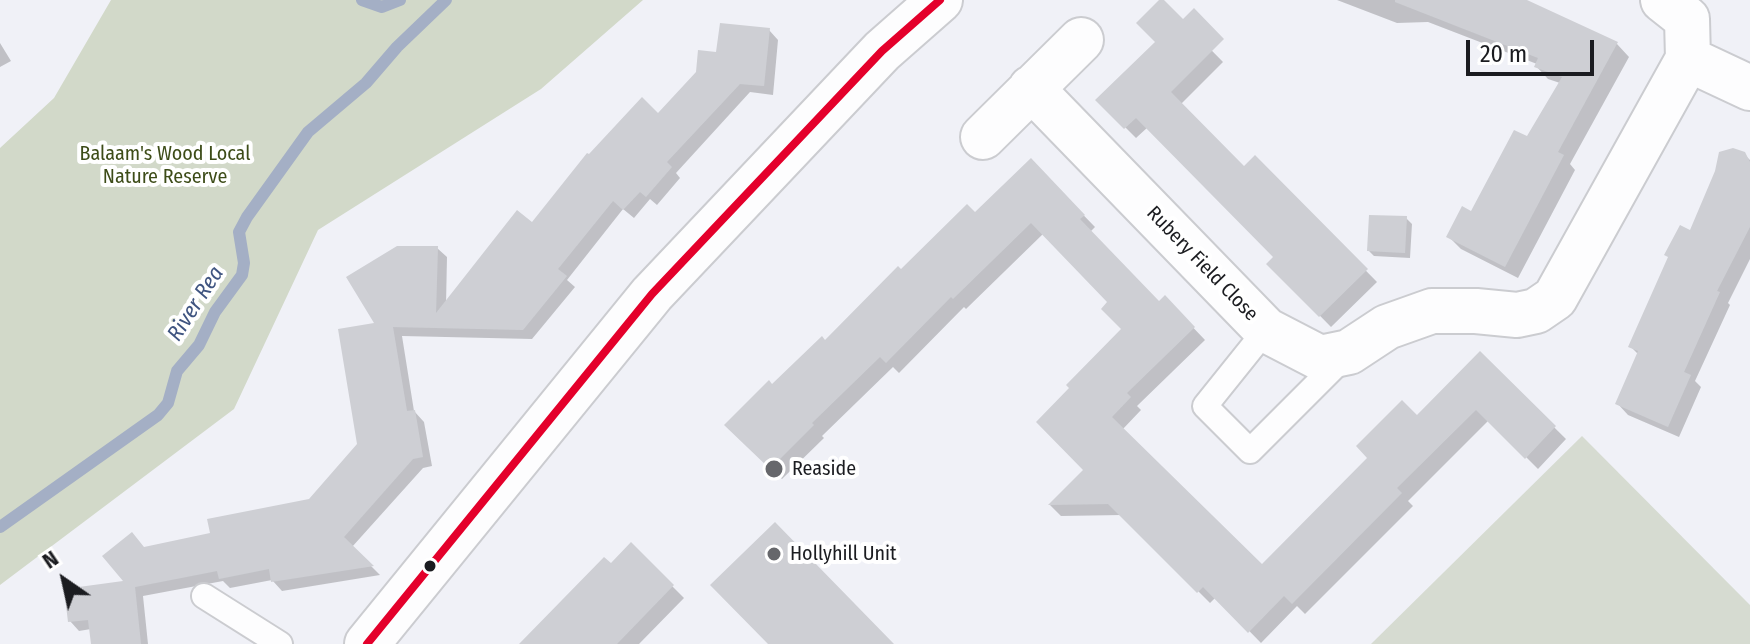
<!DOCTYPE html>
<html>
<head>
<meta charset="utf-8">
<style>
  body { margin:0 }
  #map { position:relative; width:1750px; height:644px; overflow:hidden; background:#f0f1f7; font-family:"Fira Sans Condensed",sans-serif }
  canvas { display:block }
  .north { position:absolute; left:24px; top:540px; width:80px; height:80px; -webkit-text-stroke:6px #fff; paint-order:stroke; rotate:326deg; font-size:22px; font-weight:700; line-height:32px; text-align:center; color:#1b1c20 }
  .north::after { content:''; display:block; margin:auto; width:28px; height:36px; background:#1b1c20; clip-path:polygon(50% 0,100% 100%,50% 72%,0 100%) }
  .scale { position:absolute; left:1466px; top:40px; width:128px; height:36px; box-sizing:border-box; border:4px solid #1b1c20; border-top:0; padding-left:10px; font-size:24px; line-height:28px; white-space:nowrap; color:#1b1c20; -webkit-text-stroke:6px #fff; paint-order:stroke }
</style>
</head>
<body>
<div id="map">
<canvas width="1750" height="644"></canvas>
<div class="north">N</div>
<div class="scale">20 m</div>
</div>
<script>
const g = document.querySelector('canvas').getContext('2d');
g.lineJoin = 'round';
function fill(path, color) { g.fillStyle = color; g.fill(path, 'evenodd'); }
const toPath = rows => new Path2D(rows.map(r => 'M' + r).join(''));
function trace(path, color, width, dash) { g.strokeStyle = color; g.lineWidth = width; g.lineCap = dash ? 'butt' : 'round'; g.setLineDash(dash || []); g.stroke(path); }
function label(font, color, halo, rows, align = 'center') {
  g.font = font + ' "Fira Sans Condensed",sans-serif'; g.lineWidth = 8; g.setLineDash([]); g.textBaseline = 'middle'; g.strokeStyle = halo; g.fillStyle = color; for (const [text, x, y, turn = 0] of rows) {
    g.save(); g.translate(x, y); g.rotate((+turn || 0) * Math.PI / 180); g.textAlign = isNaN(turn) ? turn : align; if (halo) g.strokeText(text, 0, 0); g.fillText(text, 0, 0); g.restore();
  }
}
const green = toPath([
  [1582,436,1750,605,1750,644,1371,644]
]);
const forest = toPath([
  [111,0,643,0,541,89,318,230,234,409,0,585,0,148,54,98]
]);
const shadow = toPath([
  [1162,0,1223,62,1181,104,1244,168,1255,158,1377,282,1331,327,1269,264,1276,257,1148,127,1136,138,1098,100,1158,42],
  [1337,0,1522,0,1617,44,1629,57,1570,164,1575,170,1518,278,1461,249,1449,237,1472,213,1528,139,1560,83,1548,79,1536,66,1537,64,1428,22,1397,23],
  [769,30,778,40,773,95,750,92,676,173,680,178,657,205,650,199,634,218,623,209,567,280,575,287,532,339,402,336,414,411,424,422,432,466,423,468,352,547,380,575,282,591,272,580,230,588,223,581,143,596,148,644,93,644,91,629,79,631,70,621,127,583,144,549,212,535,310,501,359,445,377,325,437,248,447,257,446,305,532,225,658,115,718,54],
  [0,43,11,61,0,67],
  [1744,154,1750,160,1750,259,1728,303,1730,305,1695,381,1701,387,1679,437,1628,415,1617,403,1639,355,1630,346,1691,233],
  [1031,161,1095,227,1090,232,1159,304,1165,298,1205,340,1137,406,1141,410,1122,430,1262,567,1480,354,1566,439,1538,469,1489,420,1408,501,1413,506,1305,614,1297,606,1261,643,1216,597,1210,603,1122,515,1061,516,1050,505,1086,470,1124,329,1110,302,1044,233,966,309,964,307,899,373,893,367,822,436,824,438,782,479,727,425,825,343,901,271,975,214],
  [1406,218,1412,224,1410,258,1374,256,1369,251],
  [631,545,684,598,639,644,527,644]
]);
const stream = toPath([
  [362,0,382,7,400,0],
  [0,527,158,415,168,403,177,371,199,345,215,312,242,275,244,263,239,232,247,217,308,132,366,83,397,47,446,0]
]);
const building = toPath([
  [1159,0,1164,0,1183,19,1194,8,1224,39,1171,92,1244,166,1255,155,1368,269,1319,317,1266,264,1273,257,1136,118,1124,129,1095,100,1155,42,1136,23],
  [1395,0,1527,0,1618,42,1558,152,1564,155,1505,267,1446,237,1462,206,1471,211,1514,130,1527,136,1562,77,1534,67,1538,58,1395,2],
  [720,23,770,28,764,86,740,84,667,162,672,167,646,197,640,192,623,210,613,201,558,269,567,276,523,330,393,327,407,411,415,410,423,457,413,459,344,537,374,566,271,582,269,569,219,579,217,571,135,587,141,644,91,644,88,620,68,622,64,589,123,581,102,556,132,532,144,547,210,533,207,519,309,499,357,444,338,329,374,323,346,277,397,246,438,246,436,313,517,210,532,222,587,153,589,154,642,97,658,113,696,72,698,50,716,52],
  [1733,148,1745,152,1750,162,1750,227,1717,291,1720,292,1684,372,1691,375,1668,427,1615,404,1638,351,1628,347,1668,257,1664,255,1680,225,1690,230,1715,171,1719,152],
  [1031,158,1085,215,1080,219,1159,301,1165,295,1195,327,1127,393,1131,397,1112,417,1262,564,1367,458,1356,446,1402,400,1417,415,1480,351,1556,426,1525,459,1476,410,1397,488,1402,493,1292,604,1284,596,1248,633,1203,587,1197,593,1108,504,1048,505,1083,470,1036,422,1069,388,1066,385,1121,329,1101,309,1107,302,1031,223,953,299,951,297,886,363,880,357,812,423,814,425,770,469,724,425,769,380,772,384,822,336,825,340,898,266,901,269,967,204,975,212],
  [1369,215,1407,216,1405,253,1367,251],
  [775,522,894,644,768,644,710,585],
  [631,542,674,585,617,644,519,644,604,557,611,563]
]);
const lane = toPath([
  [1266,330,1205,406,1250,451,1344,357],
  [204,596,280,644]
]);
const street = toPath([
  [1663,0,1687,19,1688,59,1750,88],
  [1031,88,1266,330,1320,358,1349,352,1387,327,1432,311,1476,311,1517,315,1536,311,1555,298,1688,59],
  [983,137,1081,40]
]);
const secondary = toPath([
  [367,644,652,294,882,51,940,0]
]);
const bus1 = toPath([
  [367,644,652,294,882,51,940,0]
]);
const markers = [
  [774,469,10,"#66676b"],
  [774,554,8,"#66676b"],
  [430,566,7,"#1b1c20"]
];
const parkNames = [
  ["Balaam's Wood Local",165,154],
  ["Nature Reserve",165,177]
];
const streetNames = [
  ["Rubery Field Close",1202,264,46]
];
const poiNames = [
  ["Reaside",792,469],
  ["Hollyhill Unit",790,554]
];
const waterNames = [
  ["River Rea",196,304,-57]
];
fill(green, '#d6dbd1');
fill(forest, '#d2d9c9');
fill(shadow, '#0003');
trace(stream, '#a4afc5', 12);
fill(building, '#cecfd4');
trace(lane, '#cbccd0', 28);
trace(street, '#cbccd0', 48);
trace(secondary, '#cbccd0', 48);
trace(lane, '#fdfdfe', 24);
trace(street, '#fdfdfe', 44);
trace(secondary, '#fdfdfe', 44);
trace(bus1, '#e4002b', 8);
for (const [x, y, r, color] of markers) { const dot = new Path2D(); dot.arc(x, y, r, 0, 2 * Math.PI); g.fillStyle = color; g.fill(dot); trace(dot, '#fff', 3); }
label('20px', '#3d4c18', '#fff', parkNames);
label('20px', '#1b1c20', '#fff', streetNames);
label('20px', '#1b1c20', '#fff', poiNames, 'left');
label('italic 22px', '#3f5480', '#fff', waterNames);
</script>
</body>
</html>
